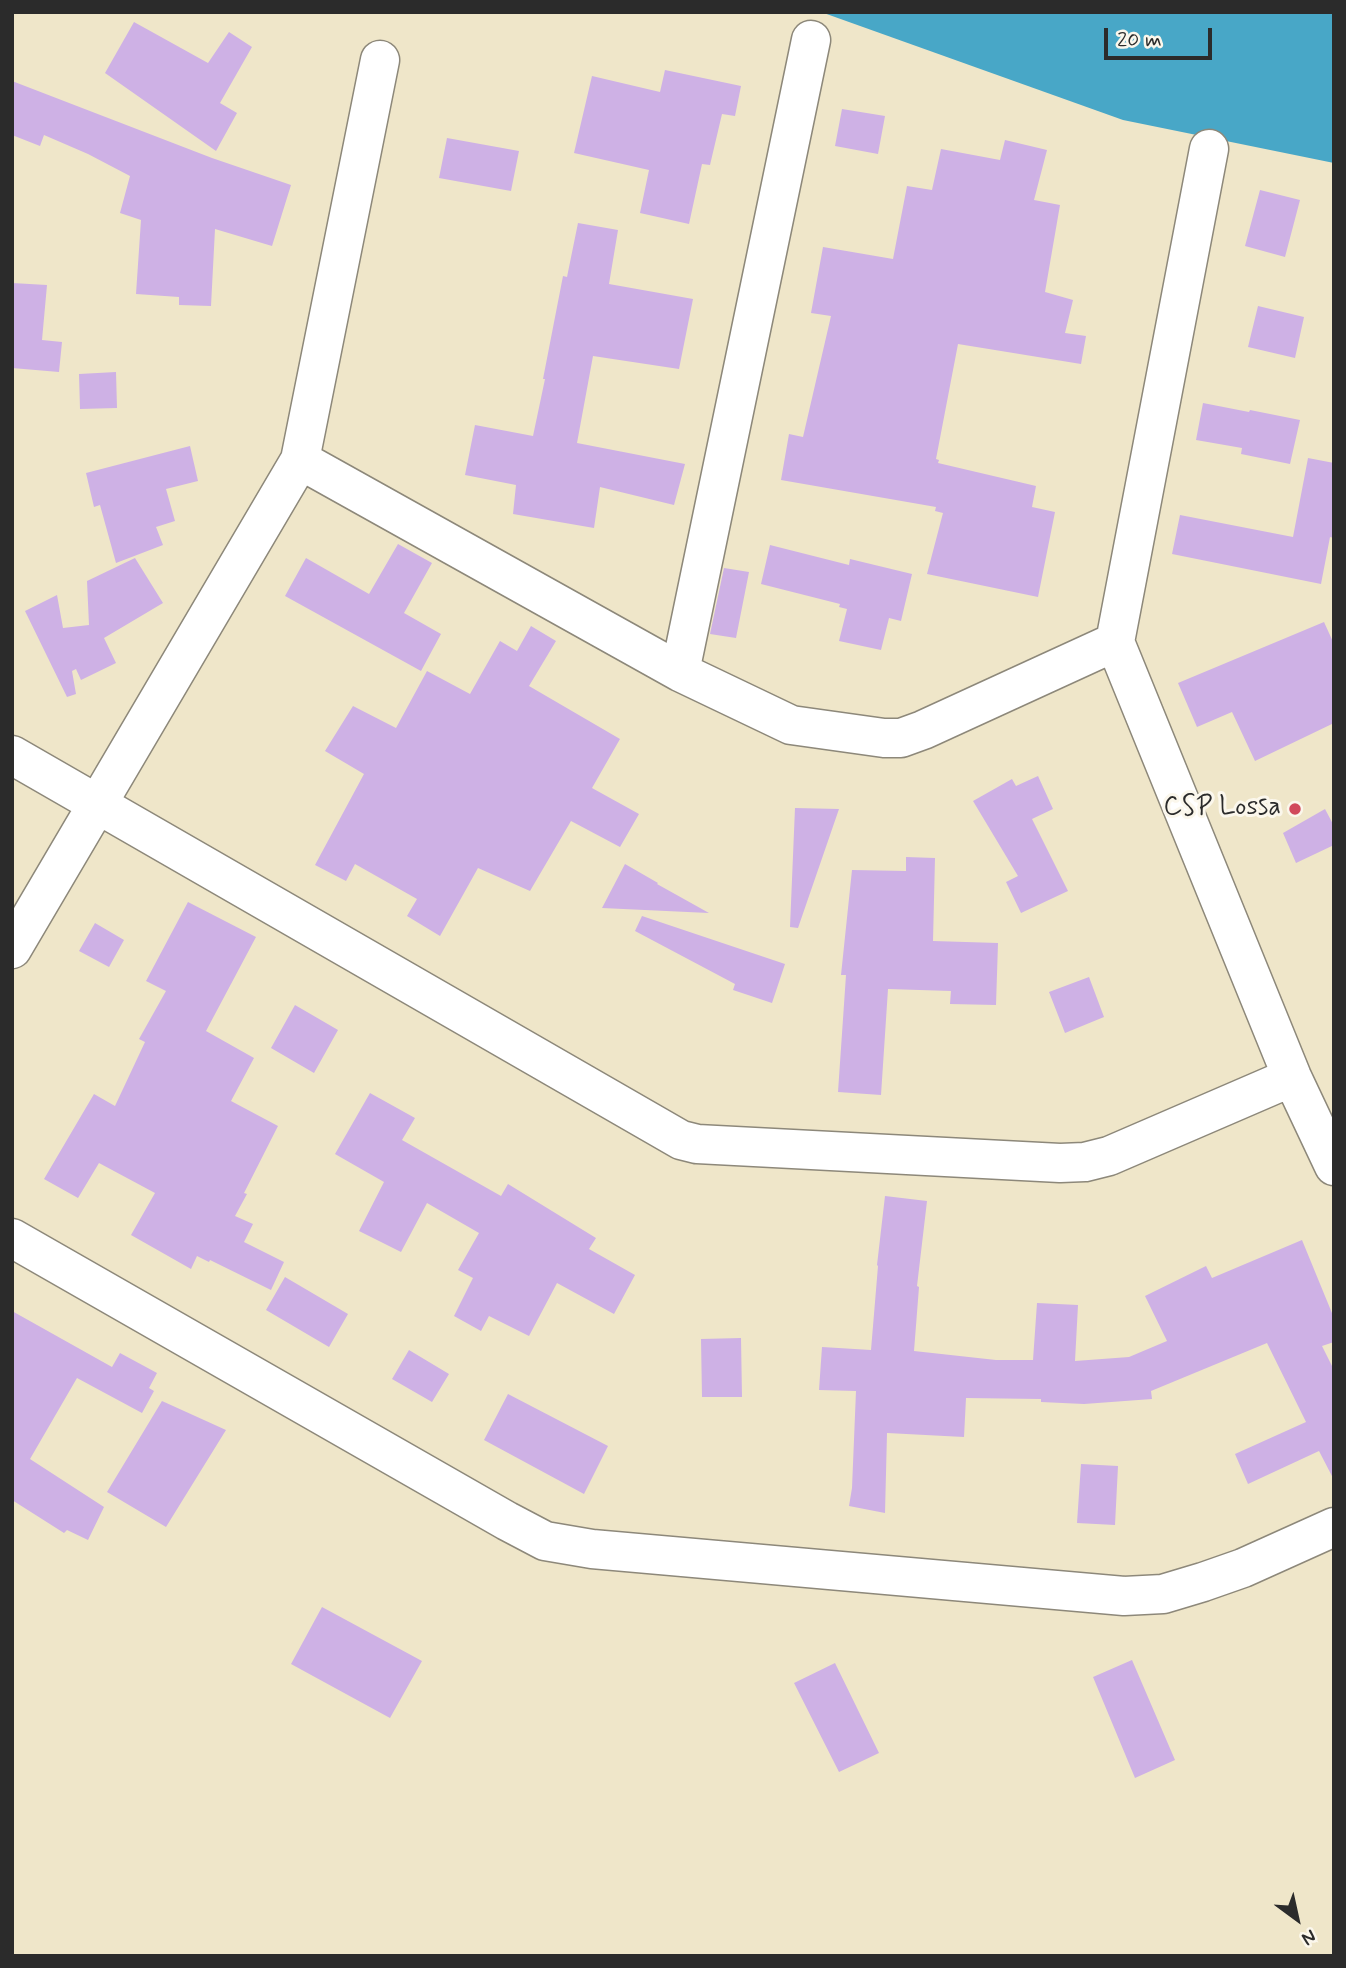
<!DOCTYPE html>
<html>
<head>
<meta charset="utf-8">
<style>
  body { margin:0 }
  #map { position:relative; width:1346px; height:1968px; overflow:hidden; background:#efe6c9; font-family:Mynerve,sans-serif }
  canvas { display:block }
  .frame { position:absolute; inset:0; border:14px solid #2b2b2b; pointer-events:none }
  .north { position:absolute; left:1262px; top:1884px; width:70px; height:70px; -webkit-text-stroke:5px #fbf7ec; paint-order:stroke; rotate:147deg; font-size:19px; font-weight:700; line-height:28px; text-align:center; color:#2b2b2b }
  .north::after { content:''; display:block; margin:auto; width:24px; height:32px; background:#2b2b2b; clip-path:polygon(50% 0,100% 100%,50% 72%,0 100%) }
  .scale { position:absolute; left:1104px; top:28px; width:108px; height:32px; box-sizing:border-box; border:4px solid #2b2b2b; border-top:0; padding-left:9px; font-size:21px; line-height:24px; white-space:nowrap; color:#2b2b2b; -webkit-text-stroke:5px #fbf7ec; paint-order:stroke }
</style>
</head>
<body>
<div id="map">
<canvas width="1346" height="1968"></canvas>
<div class="frame"></div>
<div class="north">N</div>
<div class="scale">20 m</div>
</div>
<script>
const g = document.querySelector('canvas').getContext('2d');
g.lineJoin = 'round';
function fill(path, color) { g.fillStyle = color; g.fill(path, 'evenodd'); }
const toPath = rows => new Path2D(rows.map(r => 'M' + r).join(''));
function trace(path, color, width, dash) { g.strokeStyle = color; g.lineWidth = width; g.lineCap = dash ? 'butt' : 'round'; g.setLineDash(dash || []); g.stroke(path); }
function label(font, color, halo, rows, align = 'center') {
  g.font = font + ' Mynerve,sans-serif'; g.lineWidth = 6; g.setLineDash([]); g.textBaseline = 'middle'; g.strokeStyle = halo; g.fillStyle = color; for (const [text, x, y, turn = 0] of rows) {
    g.save(); g.translate(x, y); g.rotate((+turn || 0) * Math.PI / 180); g.textAlign = isNaN(turn) ? turn : align; if (halo) g.strokeText(text, 0, 0); g.fillText(text, 0, 0); g.restore();
  }
}
const water = toPath([
  [821,12,1334,12,1334,163,1123,120]
]);
const building = toPath([
  [134,22,208,63,229,32,252,47,220,103,237,113,216,151,105,73],
  [665,70,741,86,735,116,722,114,710,165,702,164,689,224,640,213,649,170,574,153,592,76,660,92],
  [12,81,212,158,291,185,272,246,215,229,211,306,179,305,179,297,136,294,141,220,120,213,130,176,88,154,44,135,40,146,12,135],
  [842,109,885,116,878,154,835,146],
  [447,138,519,151,511,191,439,178],
  [1005,140,1047,150,1034,200,1060,205,1045,292,1073,300,1065,333,1086,336,1081,364,958,344,936,459,939,460,938,463,1036,486,1032,507,1055,512,1038,597,927,574,943,513,935,511,936,507,781,480,789,434,803,437,831,316,811,313,823,247,893,259,907,186,932,190,941,149,1000,160],
  [1260,190,1300,200,1285,257,1245,246],
  [578,223,618,230,609,284,693,299,679,369,593,356,577,443,685,464,674,505,600,487,594,528,513,514,516,485,465,475,475,425,533,436,545,379,543,379,563,276,567,277],
  [12,283,47,285,42,340,62,342,59,372,12,368],
  [1258,306,1304,317,1295,358,1248,347],
  [116,372,117,408,80,409,79,374],
  [1203,403,1249,412,1250,410,1300,420,1290,464,1241,454,1242,448,1196,440],
  [190,446,198,481,166,489,175,521,156,527,163,545,116,563,100,505,94,507,86,473],
  [1308,458,1334,463,1334,538,1330,537,1321,584,1172,554,1180,515,1293,537],
  [398,544,432,563,404,613,441,634,421,671,285,596,306,558,369,594],
  [770,545,849,565,850,559,912,574,901,621,889,618,881,650,839,641,847,609,839,607,840,604,761,584],
  [135,558,163,603,104,638,116,663,81,680,76,669,72,671,76,694,67,697,25,611,57,595,63,628,89,625,87,581],
  [724,568,749,572,736,638,710,634],
  [1324,622,1334,644,1334,723,1255,761,1232,712,1197,727,1178,683],
  [531,626,556,641,529,686,620,739,592,788,639,814,620,847,571,821,530,891,478,868,440,936,407,916,417,899,355,864,346,881,315,865,364,774,325,751,353,706,396,728,427,671,470,694,500,641,517,651],
  [1038,776,1053,809,1032,819,1068,891,1021,913,1006,882,1018,876,973,801,1012,779,1016,786],
  [795,808,839,809,798,928,790,927],
  [1325,809,1334,826,1334,845,1296,863,1283,833],
  [906,857,935,858,933,941,998,943,996,1005,950,1004,951,991,888,989,881,1095,838,1092,846,975,841,975,852,870,906,871],
  [625,864,658,883,657,884,709,913,602,908],
  [188,902,256,937,206,1031,254,1058,231,1101,278,1126,244,1193,247,1194,235,1216,253,1224,244,1242,284,1262,271,1290,210,1260,209,1262,197,1256,191,1269,131,1235,155,1193,99,1163,78,1198,44,1179,94,1094,115,1106,145,1042,139,1039,166,991,146,981],
  [642,916,785,964,772,1003,733,990,735,984,635,931],
  [95,923,124,940,109,967,79,951],
  [1089,977,1104,1017,1065,1033,1049,992],
  [295,1005,338,1030,314,1073,271,1048],
  [370,1093,415,1118,402,1140,501,1196,508,1184,596,1238,589,1249,635,1275,614,1314,557,1283,529,1336,489,1316,481,1331,454,1316,473,1278,458,1270,479,1233,427,1203,401,1252,359,1231,384,1182,335,1154],
  [885,1196,927,1201,917,1286,919,1287,914,1351,996,1360,1033,1360,1037,1303,1078,1305,1075,1361,1129,1357,1167,1341,1145,1296,1206,1266,1212,1278,1302,1240,1334,1318,1334,1342,1322,1346,1334,1370,1334,1480,1319,1451,1248,1484,1235,1454,1306,1422,1267,1343,1151,1391,1152,1399,1084,1404,1041,1402,1041,1399,966,1398,964,1437,887,1433,885,1513,849,1506,852,1488,856,1391,819,1390,822,1347,871,1350,878,1266,877,1265],
  [285,1277,348,1314,329,1347,266,1310],
  [12,1311,112,1367,120,1353,157,1373,149,1388,154,1391,142,1413,77,1378,30,1459,104,1507,88,1540,67,1530,64,1533,12,1500],
  [741,1338,742,1397,702,1397,701,1339],
  [409,1350,449,1374,432,1402,392,1379],
  [508,1394,608,1446,584,1494,484,1440],
  [162,1401,226,1430,166,1527,107,1492],
  [1081,1464,1118,1466,1115,1525,1077,1523],
  [322,1607,422,1661,390,1718,291,1664],
  [1132,1660,1175,1760,1135,1778,1093,1677],
  [835,1663,879,1753,839,1772,794,1683]
]);
const minor = toPath([
  [1209,149,1115,642,1292,1077,1334,1166],
  [300,460,680,672,791,725,884,738,901,738,923,730,1115,642],
  [680,672,811,40],
  [12,755,681,1140,697,1144,1060,1163,1085,1162,1109,1156,1292,1077],
  [12,949,300,460,380,60],
  [12,1238,507,1521,545,1541,592,1549,1124,1596,1163,1594,1203,1582,1243,1568,1334,1527]
]);
const markers = [
  [1295,809,7,"#d1495b"]
];
const poiNames = [
  ["CSP Lossa",1281,809]
];
fill(water, '#48a7c7');
fill(building, '#ceb1e5');
trace(minor, '#8d887a', 41);
trace(minor, '#fff', 38);
for (const [x, y, r, color] of markers) { const dot = new Path2D(); dot.arc(x, y, r, 0, 2 * Math.PI); g.fillStyle = color; g.fill(dot); trace(dot, '#fbf7ec', 2.5); }
label('26px', '#2b2b2b', '#fbf7ec', poiNames, 'right');
</script>
</body>
</html>
